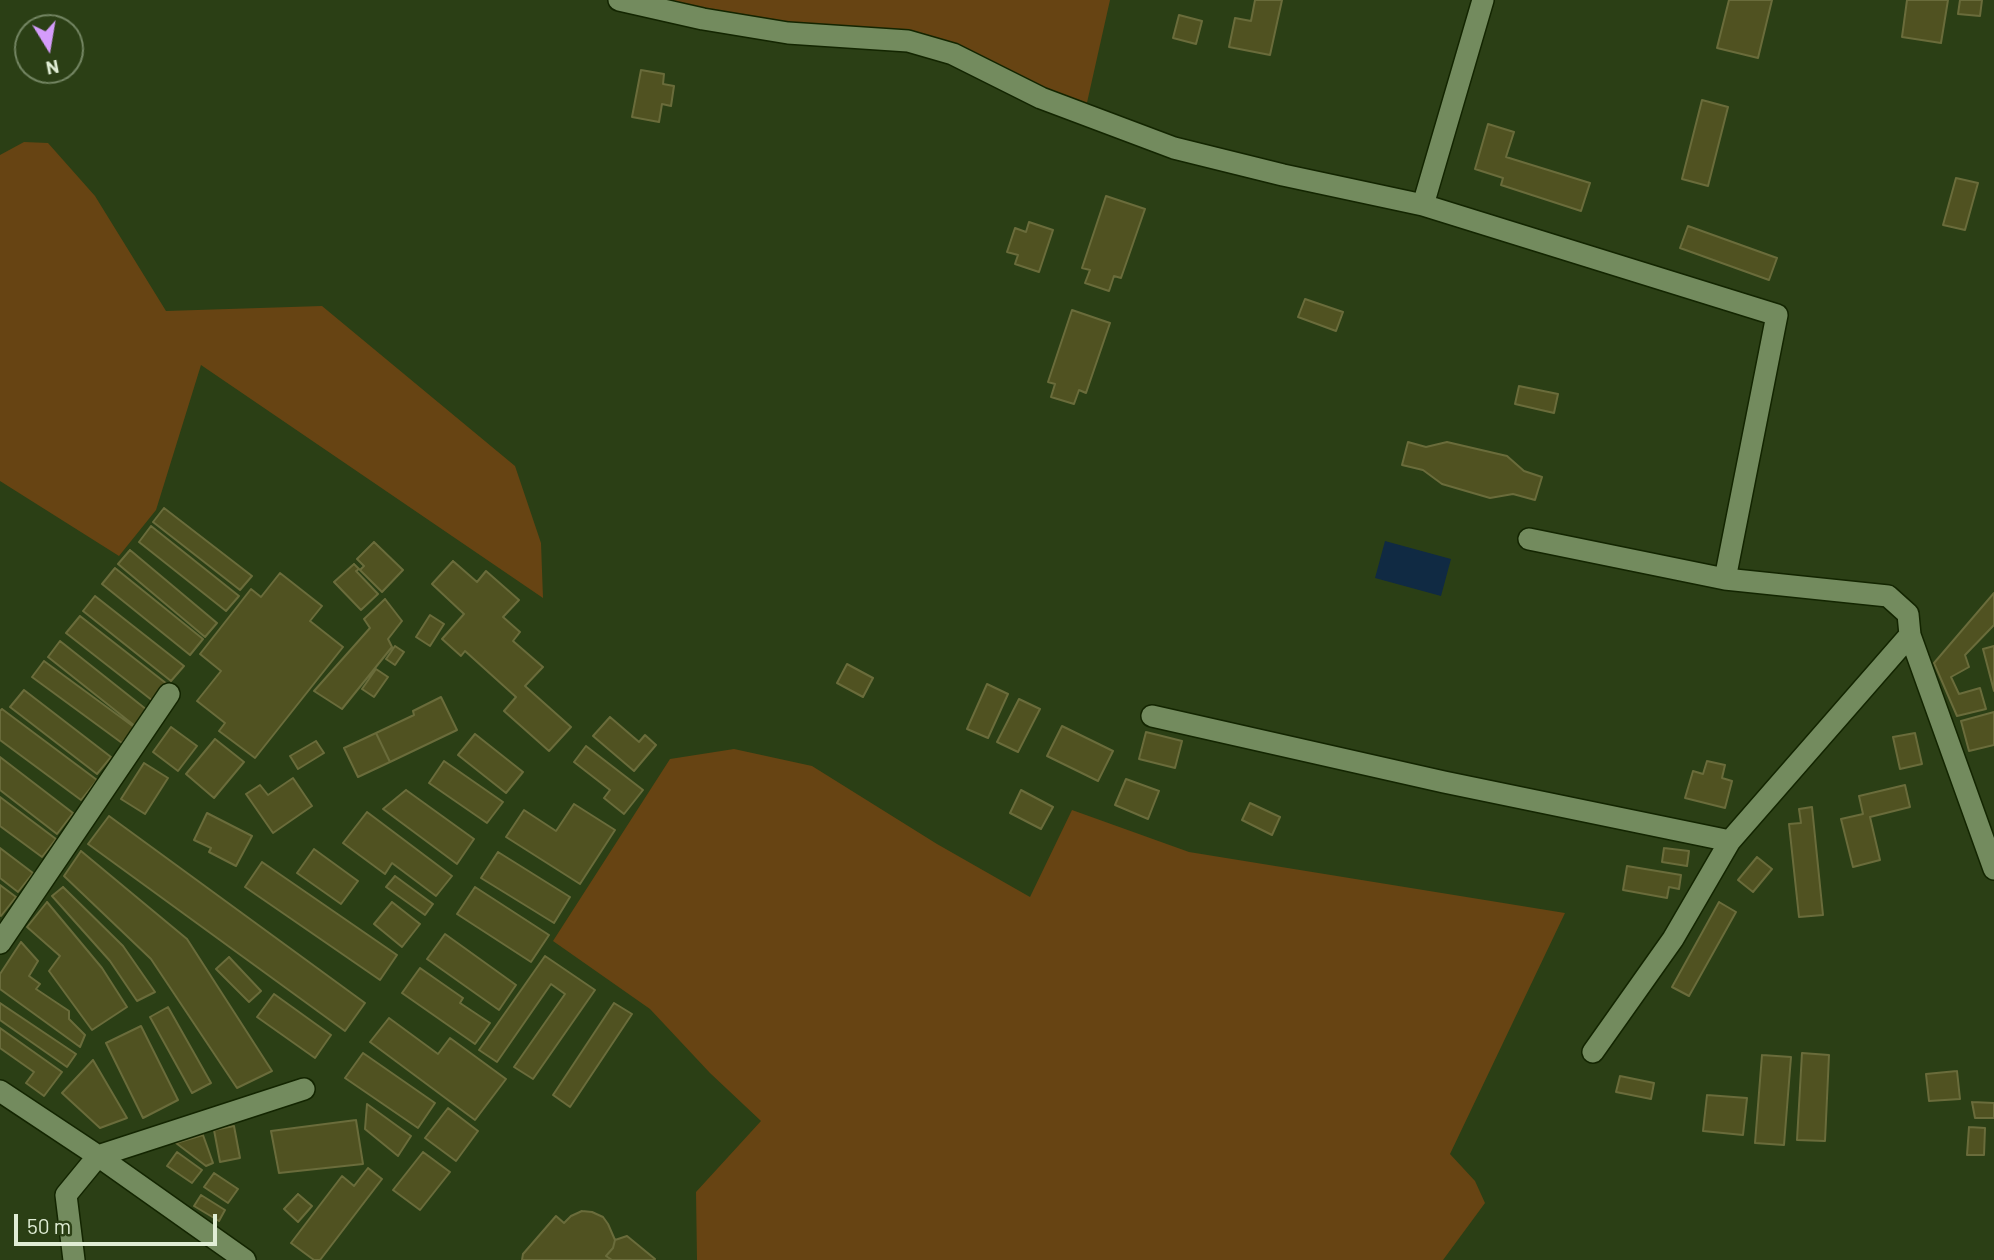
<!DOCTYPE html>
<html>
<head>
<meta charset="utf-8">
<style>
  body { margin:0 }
  #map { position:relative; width:1994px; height:1260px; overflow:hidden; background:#2b3f15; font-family:Barlow,sans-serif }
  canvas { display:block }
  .north { position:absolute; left:14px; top:14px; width:70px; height:70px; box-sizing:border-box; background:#2b3f15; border:2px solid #738562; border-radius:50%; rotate:169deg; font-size:19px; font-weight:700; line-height:28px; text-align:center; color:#e0edd5 }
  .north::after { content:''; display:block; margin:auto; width:24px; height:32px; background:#d59cfb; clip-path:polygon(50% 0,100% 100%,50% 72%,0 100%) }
  .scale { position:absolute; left:14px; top:1214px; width:203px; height:32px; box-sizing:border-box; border:4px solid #e0edd5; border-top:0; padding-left:9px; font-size:21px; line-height:24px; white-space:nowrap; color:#e0edd5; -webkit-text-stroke:5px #2b3f15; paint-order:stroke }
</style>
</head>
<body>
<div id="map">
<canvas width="1994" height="1260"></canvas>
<div class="north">N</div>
<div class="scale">50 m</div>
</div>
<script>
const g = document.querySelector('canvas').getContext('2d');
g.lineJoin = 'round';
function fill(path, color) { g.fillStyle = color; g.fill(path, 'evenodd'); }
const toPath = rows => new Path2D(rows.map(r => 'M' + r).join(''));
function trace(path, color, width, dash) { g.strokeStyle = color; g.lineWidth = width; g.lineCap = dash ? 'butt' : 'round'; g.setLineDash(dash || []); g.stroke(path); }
const green = toPath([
  [651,0,1110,0,1084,116,948,55],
  [24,142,48,143,95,196,166,311,322,306,515,466,541,543,543,598,201,365,156,510,119,556,0,481,0,155],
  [734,749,812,766,937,844,1030,897,1072,810,1189,852,1565,913,1450,1154,1475,1181,1485,1203,1443,1260,697,1260,696,1192,761,1121,710,1073,650,1009,553,941,670,759]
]);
const water = toPath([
  [1385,541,1451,559,1441,596,1375,578]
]);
const building = toPath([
  [1255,0,1282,0,1270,55,1229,47,1235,18,1251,21,1255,0],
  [1729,0,1772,0,1758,58,1717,48,1729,0],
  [1907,0,1948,0,1941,43,1902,37,1907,0],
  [1960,0,1982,0,1980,16,1958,14,1960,0],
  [1179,15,1202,21,1196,44,1173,38,1179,15],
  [641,70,664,74,663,84,674,86,671,106,662,104,659,122,632,117,641,70],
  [1702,100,1728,107,1708,186,1682,179,1702,100],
  [1488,124,1514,132,1506,157,1590,183,1581,211,1501,185,1503,178,1475,169,1488,124],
  [1956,178,1978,183,1965,230,1943,225,1956,178],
  [1106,196,1145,209,1121,278,1114,276,1109,291,1085,283,1090,270,1082,268,1106,196],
  [1029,222,1053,230,1039,272,1015,264,1018,255,1007,252,1015,228,1026,232,1029,222],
  [1688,226,1777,258,1769,280,1680,248,1688,226],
  [1305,299,1343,312,1336,331,1298,317,1305,299],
  [1072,310,1110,323,1086,393,1079,390,1074,404,1051,397,1055,384,1048,382,1072,310],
  [1519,386,1558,394,1554,413,1515,404,1519,386],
  [1408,442,1426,447,1447,442,1507,456,1524,471,1542,477,1535,500,1513,494,1490,498,1442,484,1423,470,1402,465,1408,442],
  [164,508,252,576,240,590,153,522,164,508],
  [151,526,239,596,226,611,139,542,151,526],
  [374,542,403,570,382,592,360,570,364,566,357,559,374,542],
  [130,550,217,623,205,637,118,564,130,550],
  [453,561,477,582,486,571,519,600,503,617,520,632,513,641,543,667,525,686,571,727,549,751,504,711,516,697,465,651,461,656,442,639,464,614,432,584,453,561],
  [354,564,359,569,356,571,378,594,361,610,334,582,354,564],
  [115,568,203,639,190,655,102,584,115,568],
  [280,573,322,606,310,621,343,647,255,758,219,731,225,723,197,701,221,671,200,654,251,589,261,597,280,573],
  [1994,593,1994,625,1965,655,1969,667,1951,677,1959,694,1980,688,1986,709,1957,716,1934,663,1994,593],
  [95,596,184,666,171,681,83,611,95,596],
  [385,599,402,621,388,639,392,647,342,709,314,691,370,628,364,619,385,599],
  [430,615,444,624,430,646,416,637,430,615],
  [80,616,167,684,153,701,66,633,80,616],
  [60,641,147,710,135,726,48,657,60,641],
  [395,646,404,652,395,665,386,659,395,646],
  [1994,646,1994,691,1983,649,1994,646],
  [44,661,134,727,122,743,32,677,44,661],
  [847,664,873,678,863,697,837,683,847,664],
  [376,669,388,677,374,697,362,689,376,669],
  [987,684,1008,694,988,738,967,729,987,684],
  [24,690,111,757,97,774,10,707,24,690],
  [441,697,457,730,390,762,376,733,414,715,413,711,441,697],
  [1019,699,1040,709,1018,752,997,742,1019,699],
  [2,709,97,780,81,800,0,740,0,711,2,709],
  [1994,712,1994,745,1969,751,1961,721,1994,712],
  [610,717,639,742,645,735,656,745,634,771,593,736,610,717],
  [1062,726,1113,751,1098,781,1047,756,1062,726],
  [171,727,197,746,178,771,153,752,171,727],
  [1146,732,1182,741,1175,768,1139,759,1146,732],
  [376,733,390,762,358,777,344,748,376,733],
  [1915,733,1922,764,1900,769,1893,737,1915,733],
  [475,734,523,772,506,793,458,755,475,734],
  [215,739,244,762,214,798,186,774,215,739],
  [316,741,324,753,298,769,290,756,316,741],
  [586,746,643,790,624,814,604,798,610,790,574,762,586,746],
  [0,757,73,813,57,834,0,790,0,757],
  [444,761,503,802,487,823,429,783,444,761],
  [1707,761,1725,765,1722,778,1732,781,1725,808,1685,798,1693,771,1703,774,1707,761],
  [144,763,168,778,145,814,121,799,144,763],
  [293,778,312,806,273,833,246,794,260,785,268,795,293,778],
  [1126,779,1159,791,1148,819,1115,805,1126,779],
  [1905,785,1910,807,1870,817,1880,860,1853,867,1841,819,1863,814,1859,796,1905,785],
  [406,790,474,839,457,864,383,809,406,790],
  [1021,790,1053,807,1041,829,1010,813,1021,790],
  [0,797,56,839,42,857,0,826,0,797],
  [1250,803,1280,817,1272,835,1242,820,1250,803],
  [574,804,615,830,580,884,506,837,524,810,556,831,574,804],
  [1812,807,1823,915,1799,917,1789,824,1801,823,1799,809,1812,807],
  [367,812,452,876,436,896,392,863,385,874,343,843,367,812],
  [207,813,252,836,236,866,209,852,211,848,194,840,207,813],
  [109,816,365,1003,345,1031,88,844,109,816],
  [0,848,33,873,18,892,0,878,0,848],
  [1664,848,1689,851,1687,866,1662,862,1664,848],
  [314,849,358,881,341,904,297,873,314,849],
  [81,851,187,939,272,1071,237,1088,151,959,64,876,81,851],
  [498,852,570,897,554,923,481,878,498,852],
  [1757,857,1772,869,1753,892,1738,880,1757,857],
  [262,862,397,955,380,980,245,887,262,862],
  [1627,866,1681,875,1679,889,1669,887,1667,898,1623,890,1627,866],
  [395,876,433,904,425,915,386,887,395,876],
  [0,885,16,897,1,916,0,915,0,885],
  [63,887,123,946,155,992,137,1001,110,961,52,896,63,887],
  [475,887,549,935,531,962,457,914,475,887],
  [47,902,102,968,127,1007,92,1030,49,971,60,956,27,927,47,902],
  [392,902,420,924,402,947,374,924,392,902],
  [1719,902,1736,912,1689,996,1672,987,1719,902],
  [445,934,516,985,499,1010,427,959,445,934],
  [21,942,38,961,29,976,40,984,36,989,69,1011,69,1019,85,1035,80,1047,0,989,0,974,21,942],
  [545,956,595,990,533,1079,514,1067,565,994,551,984,497,1062,479,1050,545,956],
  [229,957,261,991,249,1002,216,969,229,957],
  [420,968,463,998,460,1003,490,1023,475,1044,402,993,420,968],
  [274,994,331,1035,315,1058,257,1017,274,994],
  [0,1003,76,1054,67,1067,0,1020,0,1003],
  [614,1003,632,1014,570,1107,553,1095,614,1003],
  [168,1007,211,1083,192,1093,150,1017,168,1007],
  [389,1018,438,1054,450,1038,506,1079,475,1120,370,1042,389,1018],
  [141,1026,178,1100,143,1118,106,1043,141,1026],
  [0,1028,62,1072,44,1096,26,1083,34,1072,0,1048,0,1028],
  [363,1053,435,1103,418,1128,345,1078,363,1053],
  [1802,1053,1829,1055,1825,1141,1797,1140,1802,1053],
  [1762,1055,1791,1057,1784,1145,1755,1143,1762,1055],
  [93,1060,127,1118,100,1128,62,1093,93,1060],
  [1957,1071,1960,1099,1929,1101,1926,1074,1957,1071],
  [1620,1076,1654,1083,1651,1099,1616,1092,1620,1076],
  [1707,1095,1747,1098,1743,1135,1703,1131,1707,1095],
  [1972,1102,1994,1103,1994,1118,1975,1118,1972,1102],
  [367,1104,411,1136,398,1156,365,1129,367,1104],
  [448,1108,478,1131,456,1161,425,1138,448,1108],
  [356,1120,363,1164,279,1173,271,1131,356,1120],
  [234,1126,240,1158,220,1162,214,1130,234,1126],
  [1969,1127,1985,1128,1984,1155,1967,1155,1969,1127],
  [203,1135,213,1163,206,1166,176,1143,203,1135],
  [177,1152,202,1170,192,1183,167,1166,177,1152],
  [423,1152,450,1172,420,1210,393,1190,423,1152],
  [368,1168,382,1179,320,1260,314,1260,291,1243,342,1176,354,1186,368,1168],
  [214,1173,238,1189,228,1203,204,1187,214,1173],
  [298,1194,312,1206,298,1222,284,1209,298,1194],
  [201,1195,225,1210,219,1221,194,1206,201,1195],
  [582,1211,592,1212,603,1217,608,1224,615,1240,613,1248,606,1256,612,1260,522,1260,523,1254,556,1216,564,1223,571,1216,582,1211],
  [627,1236,655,1259,653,1260,612,1260,606,1256,613,1248,615,1240,627,1236]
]);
const minor = toPath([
  [619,0,703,19,788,33,908,41,953,54,1041,98,1174,148,1283,175,1423,205,1777,315,1725,579,1888,596,1908,614,1910,635,1730,841,1444,782,1152,716],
  [1423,205,1483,0],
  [1529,539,1725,579],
  [1910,635,1994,869],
  [0,943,169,694],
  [1593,1052,1673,939,1730,841],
  [0,1091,98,1156,245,1260],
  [74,1260,66,1195,98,1156,304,1089]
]);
fill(green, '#674413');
fill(water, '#102a43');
fill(building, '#505221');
trace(building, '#6a6c3b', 2);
trace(minor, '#132500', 24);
trace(minor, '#738b5e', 21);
</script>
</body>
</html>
